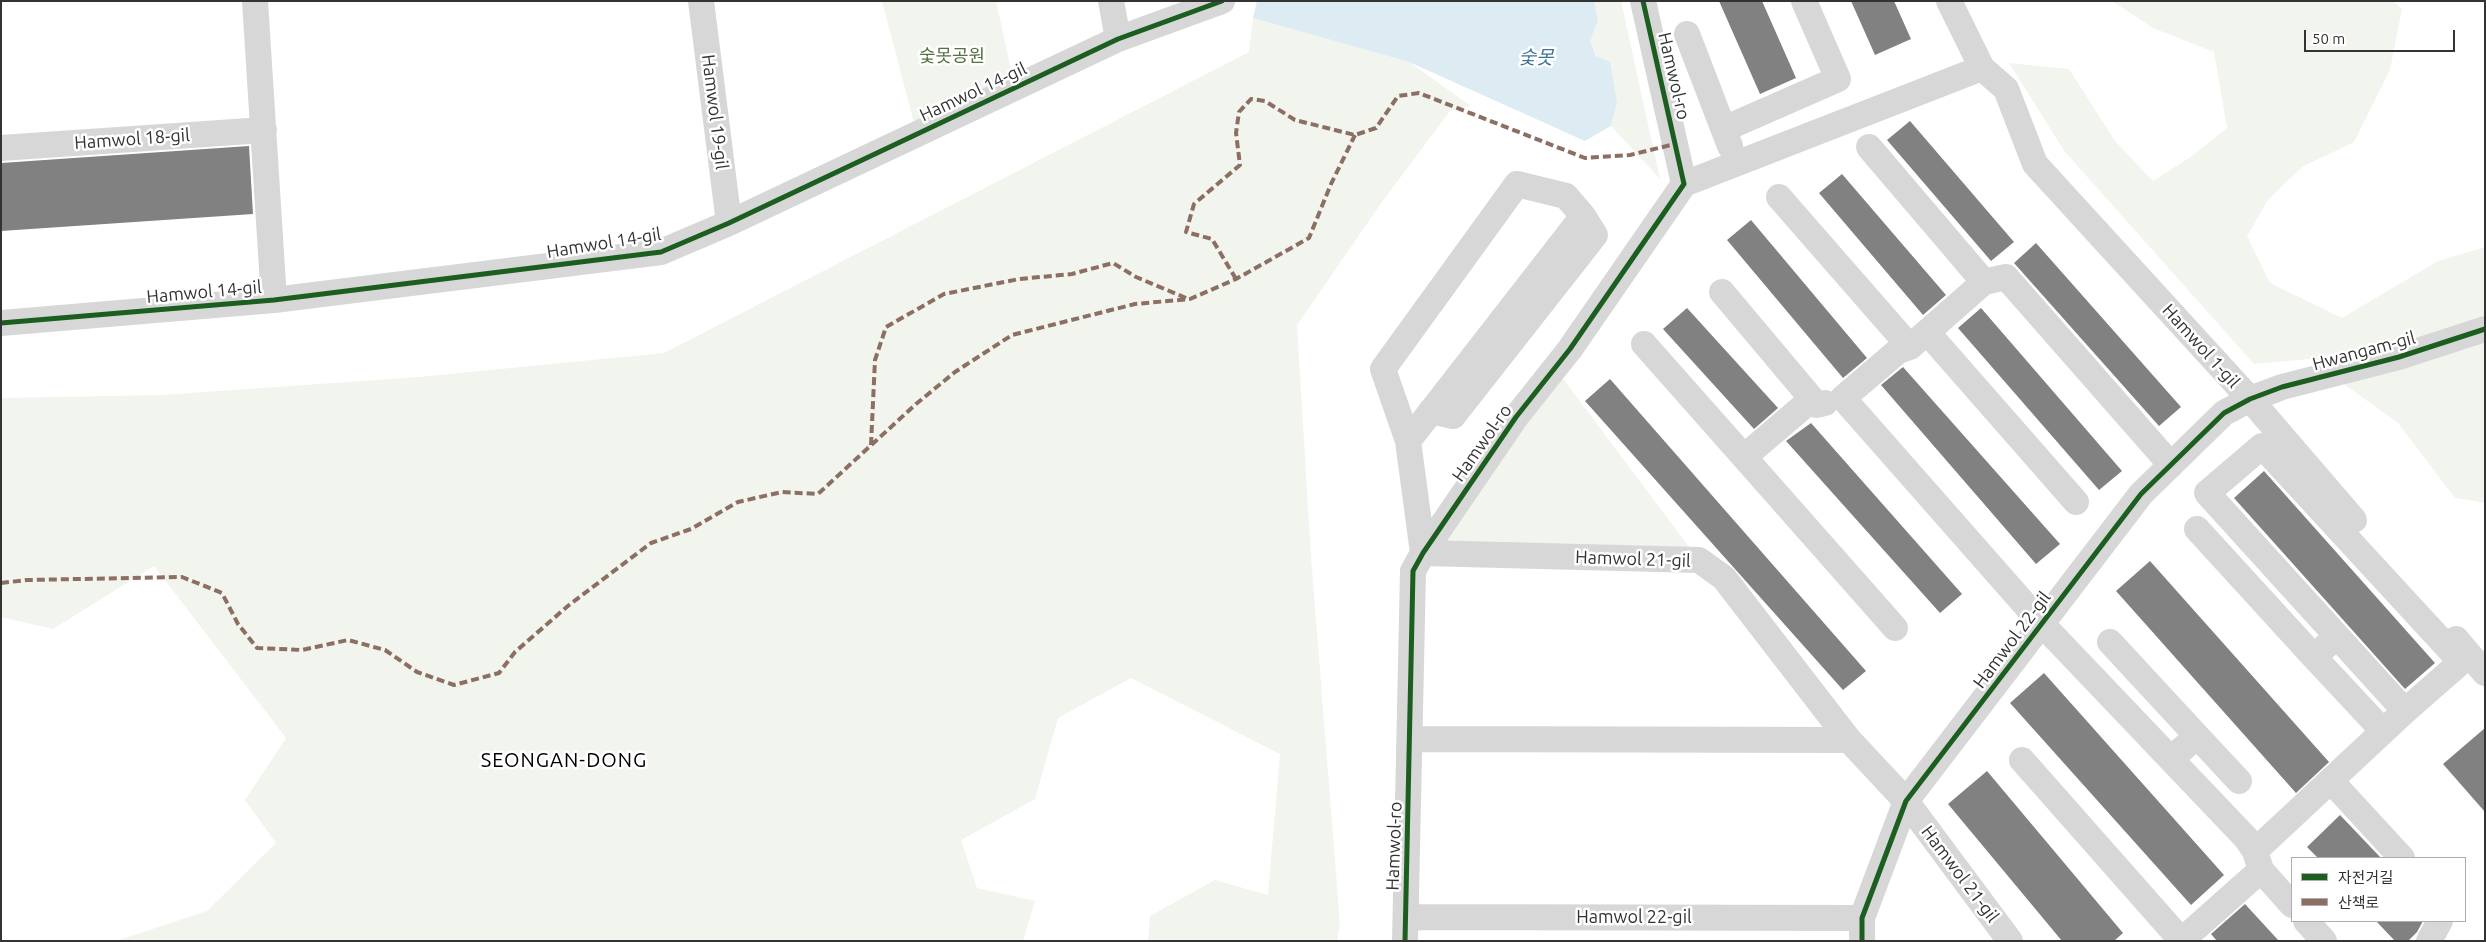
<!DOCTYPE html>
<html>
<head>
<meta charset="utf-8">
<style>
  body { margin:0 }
  #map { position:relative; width:2486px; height:942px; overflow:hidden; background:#fff; font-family:Ubuntu,"Noto Sans KR",sans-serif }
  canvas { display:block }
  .frame { position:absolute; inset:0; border:2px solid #333; pointer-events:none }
  .legend { position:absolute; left:2291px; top:857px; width:175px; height:65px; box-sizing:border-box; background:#fff; border:1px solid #adadad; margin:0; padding:6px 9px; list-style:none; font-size:15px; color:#333 }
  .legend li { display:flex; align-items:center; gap:10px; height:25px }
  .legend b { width:25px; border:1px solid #adadad }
  .scale { position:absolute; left:2304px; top:30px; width:151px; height:22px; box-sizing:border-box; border:2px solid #333; border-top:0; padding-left:6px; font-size:15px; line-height:18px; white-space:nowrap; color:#333; -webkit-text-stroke:4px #fff; paint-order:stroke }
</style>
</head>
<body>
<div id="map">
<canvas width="2486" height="942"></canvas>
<div class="frame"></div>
<ul class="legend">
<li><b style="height:6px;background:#1b5e20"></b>자전거길</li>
<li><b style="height:6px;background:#8d6e63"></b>산책로</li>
</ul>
<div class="scale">50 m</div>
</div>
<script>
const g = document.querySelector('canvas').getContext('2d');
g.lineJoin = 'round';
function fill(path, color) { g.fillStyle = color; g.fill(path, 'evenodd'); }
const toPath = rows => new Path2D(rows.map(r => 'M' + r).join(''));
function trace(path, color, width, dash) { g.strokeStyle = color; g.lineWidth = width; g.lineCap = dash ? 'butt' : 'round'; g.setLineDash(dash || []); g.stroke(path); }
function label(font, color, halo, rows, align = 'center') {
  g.font = font + ' Ubuntu,"Noto Sans KR",sans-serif'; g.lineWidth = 5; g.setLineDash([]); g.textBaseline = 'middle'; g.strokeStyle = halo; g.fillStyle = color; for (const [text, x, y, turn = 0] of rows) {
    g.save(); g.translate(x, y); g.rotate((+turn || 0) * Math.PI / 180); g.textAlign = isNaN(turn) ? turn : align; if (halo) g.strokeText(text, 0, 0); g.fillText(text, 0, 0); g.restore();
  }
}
const green = toPath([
  [882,1,996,1,1015,88,917,134],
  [1594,1,1621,1,1660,179,1611,126,1617,102,1590,41,1598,21],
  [2112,1,2393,1,2402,9,2390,70,2354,142,2302,167,2268,200,2247,236,2270,283,2342,318,2438,261,2485,247,2485,503,2455,498,2398,423,2309,359,2254,364,2065,152,2009,63,2069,69,2115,141,2153,181,2192,156,2227,128,2214,52,2153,28],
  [1253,18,1409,62,1471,106,1450,111,1382,202,1297,325,1311,556,1340,924,1337,941,1148,941,1150,916,1215,880,1268,895,1280,754,1131,678,1058,718,1035,799,961,840,977,888,1035,901,1023,941,116,941,207,911,276,843,245,800,286,738,154,566,53,629,1,617,1,398,162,395,419,377,664,353,1249,52],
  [1555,368,1699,560,1423,553]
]);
const water = toPath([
  [1257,1,1594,1,1598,21,1590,41,1596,56,1610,62,1617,102,1611,126,1585,141,1409,62,1253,18]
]);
const building = toPath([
  [1719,1,1762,1,1796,78,1760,94],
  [1851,1,1894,1,1911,39,1875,55],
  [1910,121,2014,242,1991,261,1887,140],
  [249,146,253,214,1,231,1,163],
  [1842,174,1946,295,1923,315,1819,193],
  [1751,220,1867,358,1843,378,1727,240],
  [2036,243,2181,407,2159,426,2014,263],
  [1687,308,1778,408,1754,429,1663,329],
  [1981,308,2122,471,2099,490,1958,328],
  [1903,367,2060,544,2036,564,1881,385],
  [1610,379,1866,671,1843,690,1585,401],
  [1811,423,1962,594,1940,613,1786,441],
  [2264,471,2435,663,2405,689,2234,498],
  [2150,561,2329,762,2296,793,2116,591],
  [2044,673,2224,875,2191,905,2010,703],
  [2485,728,2485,812,2443,764],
  [1987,771,2123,933,2114,941,2062,941,1948,804],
  [2340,815,2381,858,2318,858,2307,847],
  [2245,904,2279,941,2217,941,2211,934],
  [2376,921,2423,921,2417,932,2408,941,2395,941]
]);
const minor = toPath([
  [255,1,274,300],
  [701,1,729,223],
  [1111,1,1118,39],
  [1949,1,1982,68,2006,89,2035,164,2250,399,2354,520],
  [1687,34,1730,146],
  [1724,129,1838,79,1804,1],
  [1869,147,1984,282],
  [1,148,264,130],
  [1684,184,1982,68],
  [1779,197,1910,347],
  [1722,292,1817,405,1825,403],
  [1,323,274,300,661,252,729,223,1118,39,1222,1],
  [1927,332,1910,347,1898,351,1843,398,2042,624,2246,838,2255,851,2261,870,2292,905],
  [1644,344,1744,457],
  [1812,399,1744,457,1895,628],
  [1431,411,1453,416,1595,235,1583,216],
  [1408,441,1583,216,1566,196,1517,184,1383,369,1408,441,1423,553,1699,560,1724,578,1849,740,1906,801,2010,941],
  [2076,502,1927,332,1984,282,2006,277,2171,465],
  [2197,529,2314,657,2337,636],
  [2456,639,2485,673],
  [2110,642,2197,736,2171,759],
  [2314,657,2383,731],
  [2197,736,2239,781],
  [1410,739,1849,740],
  [2022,760,2181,940],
  [2331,781,2402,858],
  [2255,851,2405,711,2461,662,2262,446,2207,493,2405,711],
  [1406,917,1862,918],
  [2306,921,2324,941],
  [1405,941,1413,571,1423,553,1516,417,1570,349,1684,184,1643,1],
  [1862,941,1862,918,1906,801,2141,494,2224,413,2250,399,2282,387,2399,357,2485,329],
  [2181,941,2261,870],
  [2429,941,2440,921]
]);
const quiet = toPath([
  [1236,279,1212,239,1186,232,1194,204,1240,165,1236,133,1239,112,1251,99,1265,101,1295,120,1355,135,1376,128,1398,96,1419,93,1585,158,1630,155,1675,144],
  [871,445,875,360,886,327,944,294,1019,279,1072,274,1113,263,1136,277,1186,298],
  [1,583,27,580,182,577,222,593,238,624,257,648,302,650,348,640,385,650,417,672,454,685,499,673,515,652,569,605,651,543,691,529,738,502,782,492,818,494,916,404,955,372,1012,335,1135,304,1190,299,1236,279,1309,238,1331,184,1355,135]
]);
const cycleway = toPath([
  [1,323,274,300,661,252,729,223,1118,39,1222,1],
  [1405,941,1413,571,1423,553,1516,417,1570,349,1684,184,1643,1],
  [1862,941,1862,918,1906,801,2141,494,2224,413,2250,399,2282,387,2399,357,2485,329]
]);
const parkNames = [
  ["숯못공원",952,56]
];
const streetNames = [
  ["Hamwol-ro",1674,76,77],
  ["Hamwol 14-gil",973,92,-25],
  ["Hamwol 19-gil",715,112,83],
  ["Hamwol 18-gil",132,139,-4],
  ["Hamwol 14-gil",604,243,-9],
  ["Hamwol 14-gil",204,292,-5],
  ["Hamwol 1-gil",2201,346,48],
  ["Hwangam-gil",2364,351,-15],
  ["Hamwol-ro",1482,443,-55],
  ["Hamwol 21-gil",1633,559,2],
  ["Hamwol 22-gil",2012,640,-53],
  ["Hamwol-ro",1394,846,-88],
  ["Hamwol 21-gil",1960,874,53],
  ["Hamwol 22-gil",1634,917]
];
const waterNames = [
  ["숯못",1536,58]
];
const quarterNames = [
  ["SEONGAN-DONG",564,760]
];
fill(green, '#f1f5ed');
fill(water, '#ddebf3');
fill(building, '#818181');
trace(minor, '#d7d7d7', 26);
trace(quiet, '#8d6e63', 4, [8, 4]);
trace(cycleway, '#1b5e20', 5);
label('18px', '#56703f', '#fff', parkNames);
label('18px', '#333', '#fff', streetNames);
label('italic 19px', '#3f7597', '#fff', waterNames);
g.letterSpacing = '1px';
label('20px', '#000', '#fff', quarterNames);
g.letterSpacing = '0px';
</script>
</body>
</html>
